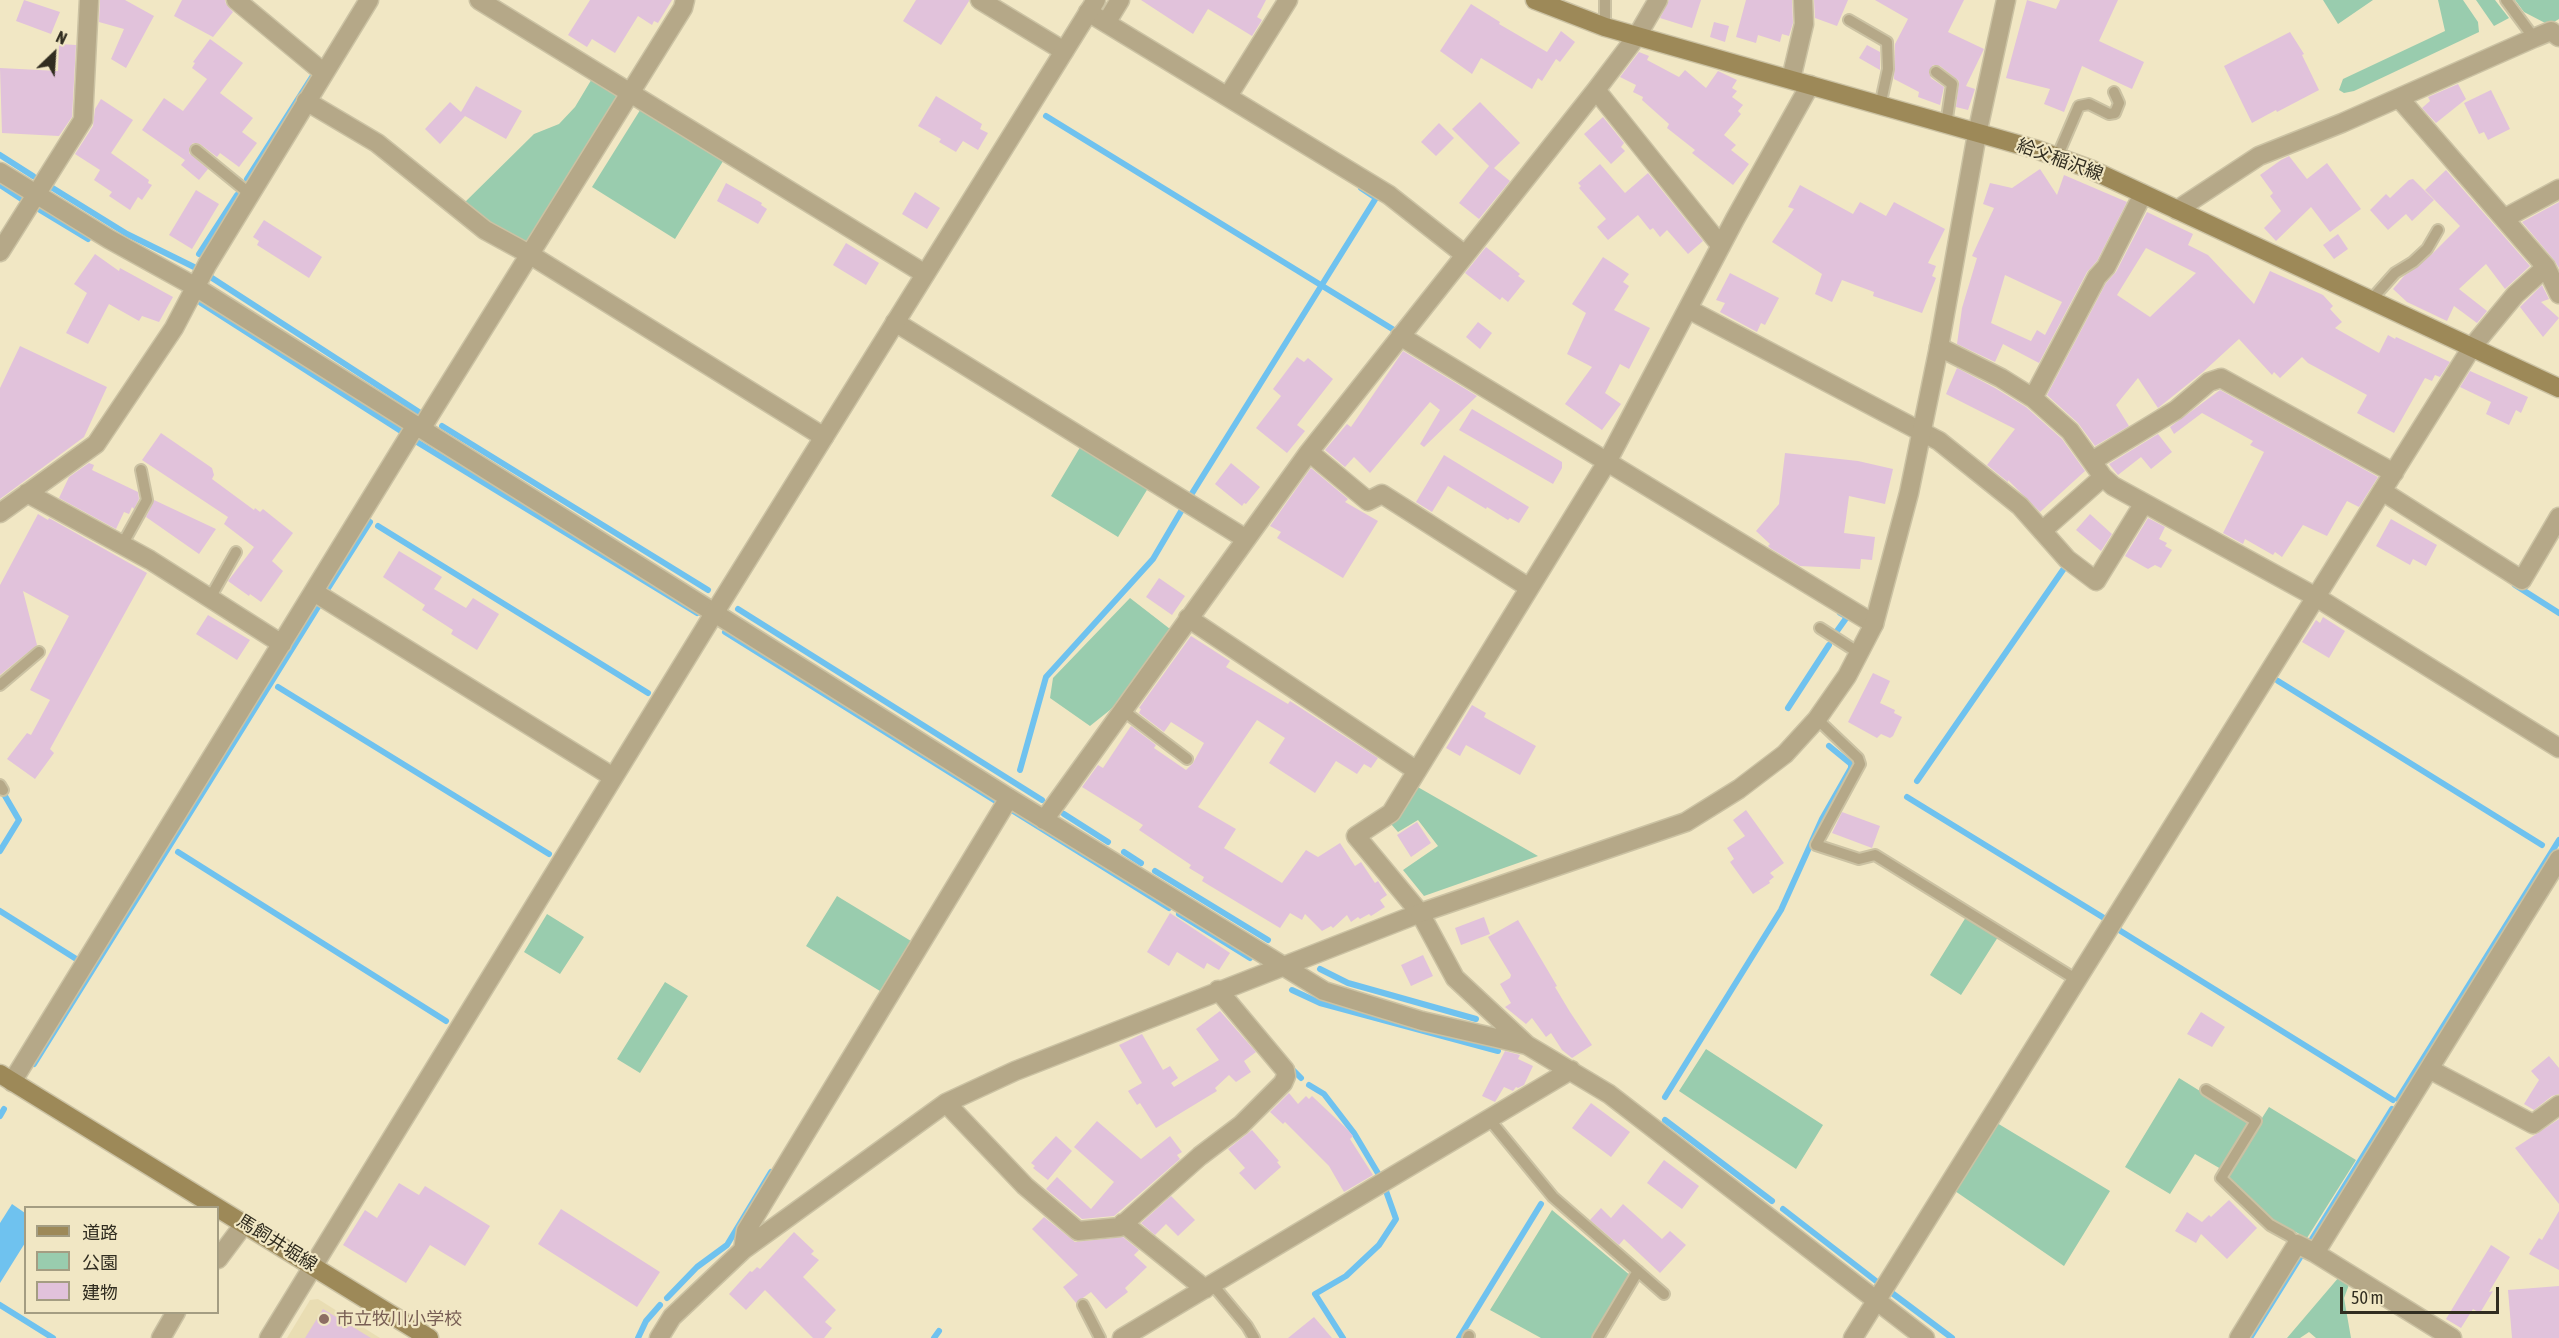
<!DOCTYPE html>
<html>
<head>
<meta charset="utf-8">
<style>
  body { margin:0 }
  #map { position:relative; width:2559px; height:1338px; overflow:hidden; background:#f1e7c4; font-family:"Asap Condensed","Noto Sans JP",sans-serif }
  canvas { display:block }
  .legend { position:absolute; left:24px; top:1206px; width:195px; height:108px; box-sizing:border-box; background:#f1e7c4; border:2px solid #a49d82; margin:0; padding:8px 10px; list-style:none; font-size:18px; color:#312d20 }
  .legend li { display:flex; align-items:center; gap:12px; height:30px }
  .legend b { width:30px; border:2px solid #a49d82 }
  .north { position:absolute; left:24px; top:24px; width:60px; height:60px; -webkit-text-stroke:4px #f1e7c4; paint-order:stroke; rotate:25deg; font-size:16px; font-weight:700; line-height:24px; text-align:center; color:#312d20 }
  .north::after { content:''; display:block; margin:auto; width:21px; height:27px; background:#312d20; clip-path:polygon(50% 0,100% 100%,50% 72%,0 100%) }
  .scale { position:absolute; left:2340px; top:1287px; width:159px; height:27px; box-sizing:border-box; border:3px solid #312d20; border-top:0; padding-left:8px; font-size:18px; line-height:21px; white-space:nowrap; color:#312d20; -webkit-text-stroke:4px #f1e7c4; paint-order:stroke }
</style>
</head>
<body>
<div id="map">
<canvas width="2559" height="1338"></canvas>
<ul class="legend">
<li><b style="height:8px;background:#9d8958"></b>道路</li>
<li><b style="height:16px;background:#99ccae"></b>公園</li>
<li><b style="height:16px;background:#e1c2db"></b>建物</li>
</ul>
<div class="north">N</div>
<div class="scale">50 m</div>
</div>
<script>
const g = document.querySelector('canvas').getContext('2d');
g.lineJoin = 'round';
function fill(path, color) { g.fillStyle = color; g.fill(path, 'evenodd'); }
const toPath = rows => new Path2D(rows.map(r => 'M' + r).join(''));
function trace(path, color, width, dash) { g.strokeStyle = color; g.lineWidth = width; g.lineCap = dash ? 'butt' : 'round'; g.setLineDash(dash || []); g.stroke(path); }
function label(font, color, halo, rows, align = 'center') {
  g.font = font + ' "Asap Condensed","Noto Sans JP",sans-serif'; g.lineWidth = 4.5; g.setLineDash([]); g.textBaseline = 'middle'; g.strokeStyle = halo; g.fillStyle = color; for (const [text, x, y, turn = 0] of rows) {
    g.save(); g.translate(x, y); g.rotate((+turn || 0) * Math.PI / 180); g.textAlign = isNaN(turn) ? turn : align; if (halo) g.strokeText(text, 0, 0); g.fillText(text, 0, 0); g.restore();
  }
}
const built = toPath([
  [318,1299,380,1338,287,1338,310,1300]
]);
const green = toPath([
  [2323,0,2373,0,2338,24],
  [2438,0,2463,0,2478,22,2479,32,2354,91,2344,93,2339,90,2343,79,2445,31],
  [2476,0,2495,0,2509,18,2494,26],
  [2515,0,2559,0,2559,19,2549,25,2524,12],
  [593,77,620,94,526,246,461,206,534,134,559,124,575,107],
  [642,107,725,158,675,239,592,187],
  [1082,444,1150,485,1118,537,1051,496],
  [1130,598,1170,629,1130,689,1110,710,1090,726,1050,698,1053,678],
  [1416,786,1538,856,1424,896,1403,870,1438,846,1418,820,1398,832,1391,824,1397,819],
  [837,896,911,941,880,991,806,946],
  [547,914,584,937,560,974,524,952],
  [1966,917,1998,937,1961,995,1930,975],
  [665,982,688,996,640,1073,617,1059],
  [1706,1049,1823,1125,1796,1169,1679,1091],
  [2179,1078,2250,1122,2221,1169,2195,1154,2170,1194,2125,1167],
  [2269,1107,2356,1160,2307,1238,2273,1220,2227,1179,2227,1173],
  [1997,1123,2110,1191,2064,1266,1955,1191],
  [1552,1210,1631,1276,1593,1338,1541,1338,1490,1310],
  [2339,1277,2350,1282,2344,1298,2351,1338,2316,1338,2309,1332,2300,1338,2287,1338]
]);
const water = toPath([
  [12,1204,25,1213,25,1243,0,1283,0,1223]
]);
const stream = toPath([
  [1046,116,1394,330],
  [0,155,33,176],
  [247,179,312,77],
  [0,185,23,200],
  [51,187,127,234,194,267],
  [40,210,88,239],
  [199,254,237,195],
  [209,276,422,414],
  [201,303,404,433],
  [442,426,708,590],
  [417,442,697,613],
  [1191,495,1376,198,1361,188],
  [378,526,648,693],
  [2515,585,2559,613],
  [327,590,370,522],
  [738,609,1042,800],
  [1837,631,1847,617,1840,613],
  [725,632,994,800],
  [2278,681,2542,845],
  [278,687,549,854],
  [1788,708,1829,645],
  [1020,770,1046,677,1153,559,1183,508],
  [1917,781,2065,567],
  [1907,797,2104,918],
  [1010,809,1169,908],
  [1064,814,1108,842],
  [0,851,19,820,5,796],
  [178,852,446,1021],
  [1124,852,1141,863],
  [1155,871,1268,940],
  [0,911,81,962],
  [1179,914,1250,958],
  [2119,930,2393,1100],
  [1320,969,1348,983,1476,1019],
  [1292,990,1320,1003,1498,1051],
  [34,1064,318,607],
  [1293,1070,1301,1078],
  [1309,1085,1324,1094,1354,1133,1379,1175],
  [1665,1097,1781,910,1822,819,1851,768,1851,764,1829,746],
  [2398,1099,2559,840],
  [0,1116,4,1109],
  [1665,1120,1772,1201],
  [1783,1209,1876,1281],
  [2312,1239,2392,1109],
  [1892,1293,1952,1338],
  [667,1298,697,1267,727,1245,771,1172],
  [0,1305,53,1338],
  [638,1338,646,1321,660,1305],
  [934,1338,939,1331],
  [1343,1338,1315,1294,1346,1276,1379,1245,1396,1219,1386,1191],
  [1459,1338,1541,1204],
  [2250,1338,2301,1256]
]);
const building = toPath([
  [24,0,60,12,51,34,16,21],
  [100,0,125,0,154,16,126,68,111,59,124,29,99,22],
  [182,0,225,0,226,4,233,12,213,37,174,16],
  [590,0,672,0,658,23,654,21,652,25,638,16,615,53,592,39,587,47,568,35],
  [916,0,969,0,969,1,941,45,903,21],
  [1141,0,1266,0,1257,17,1262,20,1252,36,1208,9,1193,34],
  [1669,0,1701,0,1692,28,1660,18],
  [1746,0,1792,0,1793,23,1789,36,1782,34,1780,42,1758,35,1756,43,1736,37],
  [1814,0,1848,0,1837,26,1815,18],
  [1875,0,1964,0,1948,32,1984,49,1966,86,1975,89,1968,110,1956,107,1959,81,1940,66,1933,65,1929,72,1931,78,1944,87,1940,105,1918,97,1919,92,1894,79,1895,44,1908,19],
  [2027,0,2056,9,2060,0,2118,0,2099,41,2144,62,2132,89,2082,66,2064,112,2044,104,2050,89,2006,78],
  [1471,4,1500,22,1499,24,1547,52,1561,31,1575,42,1560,62,1556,59,1542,81,1538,78,1532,89,1481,58,1472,74,1440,51],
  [1714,22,1729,26,1725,42,1710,37],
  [2290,32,2304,54,2302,55,2319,90,2277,112,2276,110,2252,123,2224,66],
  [210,39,243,63,220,93,253,118,242,132,257,143,239,167,220,153,217,157,200,144,193,143,189,148,189,153,208,169,199,180,181,165,185,160,142,130,164,98,183,111,207,79,192,68,195,63,193,62],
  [59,44,76,45,72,117,59,136,2,133,0,68,58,71],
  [1867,45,1880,52,1880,70,1859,58],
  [1639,52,1649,56,1647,60,1679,77,1685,70,1706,88,1718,71,1737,80,1732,88,1737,91,1732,97,1743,105,1738,111,1741,114,1724,135,1736,145,1731,150,1749,164,1733,185,1692,153,1695,150,1667,128,1669,124,1642,100,1643,97,1633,92,1636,85,1620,77],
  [2458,84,2466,99,2436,123,2422,108,2430,101,2428,97],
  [476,86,522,111,506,139,465,116,440,144,425,129,450,102,461,112],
  [2491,90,2510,129,2488,140,2484,132,2479,134,2464,103],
  [936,96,982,124,980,129,988,133,978,150,963,141,956,152,939,142,941,139,918,126],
  [101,99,133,120,111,153,149,180,148,183,152,185,142,200,138,197,130,210,109,196,112,192,94,180,100,170,75,154,93,126,95,109],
  [1480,102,1520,143,1494,168,1510,181,1479,219,1459,203,1489,166,1452,129],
  [1603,117,1624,143,1621,147,1625,151,1611,164,1584,134],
  [1439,123,1454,138,1436,156,1421,142],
  [2289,156,2307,179,2327,163,2361,209,2330,232,2311,207,2276,241,2264,228,2281,211,2270,196,2273,193,2260,175,2281,160],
  [1600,164,1625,193,1648,173,1703,241,1688,254,1667,230,1660,237,1653,228,1650,230,1638,215,1608,240,1597,227,1606,219,1579,188,1581,186,1578,183],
  [2040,169,2057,195,2064,175,2127,202,2097,261,2087,272,2039,363,2003,344,1995,362,1957,344,1962,308,1977,258,1972,256,1994,208,1983,204,1990,183,2012,188],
  [2005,275,2062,302,2045,335,2037,330,2031,341,1991,323],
  [2446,170,2530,266,2505,289,2486,264,2459,289,2487,311,2477,323,2454,306,2447,321,2407,302,2393,289,2404,276,2432,254,2460,226,2425,190],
  [2413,179,2434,200,2412,221,2406,214,2388,230,2370,210,2386,194,2390,198,2409,180],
  [726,183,762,203,761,205,767,209,758,224,717,201],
  [1800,185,1853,214,1860,202,1886,216,1894,202,1945,229,1928,263,1936,266,1932,276,1936,278,1922,313,1873,296,1874,292,1842,280,1832,302,1815,294,1822,274,1772,242,1794,209,1788,207],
  [196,190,219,204,192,249,169,235],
  [915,192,940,208,927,229,902,214],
  [2559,202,2559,268,2554,260,2522,222],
  [2147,212,2193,234,2188,245,2208,255,2254,304,2270,271,2323,295,2333,306,2330,309,2342,322,2335,328,2379,353,2388,335,2395,339,2396,337,2450,362,2440,377,2435,375,2432,381,2425,378,2394,433,2357,413,2367,395,2308,363,2302,357,2280,378,2274,372,2272,375,2239,339,2203,372,2158,408,2138,378,2116,405,2129,426,2095,446,2078,423,2047,395,2106,283,2116,272],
  [2146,248,2196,273,2150,317,2117,295],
  [264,220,322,257,309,278,257,245,259,241,253,237],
  [2338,234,2348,249,2334,259,2323,245],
  [846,243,879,263,866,285,833,265],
  [1486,247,1520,274,1518,276,1525,281,1508,302,1502,297,1500,300,1465,273],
  [95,254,119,271,120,268,173,297,159,322,142,316,139,321,109,304,88,344,66,333,87,293,74,284],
  [1603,257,1629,274,1623,282,1629,286,1614,310,1650,328,1629,369,1620,364,1605,393,1621,404,1602,430,1565,404,1592,367,1567,354,1586,313,1572,304],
  [1730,273,1779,298,1765,325,1761,323,1757,332,1720,312,1725,303,1716,300],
  [2542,285,2549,299,2541,302,2559,318,2543,337,2520,307],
  [1478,322,1492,333,1480,349,1466,337],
  [20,346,107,387,84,437,0,499,0,388],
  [1403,351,1477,396,1424,447,1420,444,1440,410,1430,402,1370,473,1354,457,1345,467,1325,450,1347,424,1351,427],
  [1297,357,1304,362,1308,358,1333,379,1297,425,1305,431,1287,453,1256,428,1281,396,1273,389],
  [1957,368,1995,388,2026,407,2062,439,2085,471,2040,512,2008,480,2008,482,1987,465,2015,429,1946,394],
  [2470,371,2528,397,2521,413,2516,410,2509,425,2486,414,2491,402,2460,387],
  [2220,390,2378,477,2359,507,2347,501,2327,536,2303,525,2282,557,2275,552,2273,555,2245,539,2243,544,2223,533,2264,452,2250,445,2253,441,2202,413,2174,434,2170,427],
  [1472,409,1562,462,1562,468,1553,484,1459,430],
  [161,433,212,468,214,475,212,479,254,510,255,508,260,512,263,509,293,533,272,561,283,571,261,602,250,594,249,596,228,581,254,547,224,524,228,517,142,460],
  [2158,434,2172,452,2151,469,2141,457,2118,475,2109,464],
  [1785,453,1858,461,1893,469,1885,504,1849,496,1844,533,1875,537,1872,560,1861,559,1860,569,1800,566,1770,548,1768,546,1770,544,1756,531,1779,504],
  [1444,455,1529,507,1519,523,1510,518,1508,520,1487,507,1486,509,1448,486,1432,512,1416,502],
  [89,463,94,465,92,470,138,492,139,499,134,509,132,507,129,514,124,512,116,529,59,498,69,477],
  [1231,463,1260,487,1246,504,1244,503,1242,506,1215,484],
  [1311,468,1348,499,1345,502,1378,521,1343,578,1277,538,1281,532,1270,526],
  [154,500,216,529,199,554,146,517],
  [38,514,48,520,49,518,147,573,50,749,54,753,35,779,7,759,27,733,31,735,50,700,30,690,69,616,23,591,37,645,0,675,0,585],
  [2090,514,2112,534,2101,551,2076,530],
  [2148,518,2165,527,2159,539,2167,543,2165,546,2172,550,2161,568,2155,565,2148,569,2125,556],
  [2391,519,2437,545,2426,566,2413,559,2410,565,2376,546],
  [399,551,442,577,434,589,466,608,473,598,499,614,477,650,451,634,453,630,422,610,425,605,383,577],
  [1159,578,1185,596,1172,615,1146,597],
  [208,615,250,640,237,660,196,634],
  [2323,617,2345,631,2329,658,2302,642,2316,620,2320,623],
  [1191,636,1230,661,1226,667,1288,704,1290,701,1378,758,1371,768,1364,764,1357,774,1336,761,1315,793,1269,763,1285,738,1257,720,1198,807,1236,829,1224,848,1282,883,1306,850,1318,857,1340,843,1355,866,1361,862,1375,883,1378,881,1387,895,1380,900,1385,907,1371,916,1369,914,1360,919,1358,917,1351,922,1347,915,1333,928,1331,926,1322,931,1305,914,1302,920,1290,913,1280,928,1202,881,1204,877,1189,868,1191,865,1139,830,1143,825,1082,787,1098,765,1103,768,1131,726,1156,745,1154,748,1186,770,1193,763,1204,743,1171,722,1164,732,1139,713,1141,709,1139,708],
  [1873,673,1890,681,1880,703,1895,710,1894,713,1902,717,1893,736,1890,738,1881,734,1877,738,1848,722],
  [1472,705,1486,713,1484,717,1536,746,1520,775,1466,745,1460,756,1446,748],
  [1746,810,1784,863,1770,873,1774,877,1769,881,1770,883,1753,894,1730,862,1734,859,1727,848,1745,836,1733,820],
  [1842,812,1880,826,1872,848,1832,833],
  [1417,822,1431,843,1411,857,1397,835],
  [1170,913,1230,953,1219,970,1207,963,1204,969,1177,952,1169,966,1147,952],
  [1484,917,1490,934,1461,945,1455,928],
  [1518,920,1557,986,1555,987,1570,1012,1592,1045,1572,1058,1562,1050,1551,1033,1546,1037,1532,1018,1526,1024,1505,1007,1511,1003,1500,984,1510,978,1511,975,1488,937],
  [1423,955,1433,976,1411,986,1401,965],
  [1220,1011,1256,1052,1244,1061,1251,1072,1236,1082,1229,1075,1215,1088,1217,1091,1156,1128,1140,1103,1137,1105,1128,1091,1142,1083,1119,1045,1142,1034,1163,1070,1170,1066,1178,1078,1171,1083,1174,1087,1219,1060,1196,1029],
  [2201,1012,2225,1027,2212,1047,2187,1034],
  [1505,1051,1520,1055,1518,1059,1533,1066,1524,1085,1518,1088,1516,1087,1513,1091,1504,1087,1495,1102,1482,1096],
  [2549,1056,2559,1068,2559,1094,2552,1096,2534,1110,2524,1104,2539,1080,2531,1071],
  [1289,1093,1298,1104,1306,1096,1309,1099,1312,1096,1348,1130,1353,1136,1350,1139,1373,1175,1344,1192,1329,1166,1285,1122,1283,1124,1270,1112],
  [1591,1103,1630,1132,1611,1157,1572,1128],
  [2559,1119,2559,1204,2515,1148],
  [1097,1121,1141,1159,1170,1136,1182,1152,1177,1155,1180,1159,1114,1216,1082,1219,1046,1189,1057,1177,1091,1209,1114,1182,1074,1147],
  [1252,1130,1279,1161,1277,1162,1281,1167,1255,1190,1239,1173,1245,1168,1228,1149],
  [1056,1136,1072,1151,1048,1180,1033,1168,1035,1166,1031,1163],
  [1664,1160,1699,1186,1682,1209,1647,1183],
  [399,1183,419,1195,425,1186,490,1226,465,1266,430,1245,406,1283,343,1245,365,1210,377,1218],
  [1171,1196,1195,1220,1178,1236,1166,1224,1155,1235,1141,1223],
  [2229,1200,2257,1228,2227,1259,2201,1234,2196,1243,2175,1231,2187,1212,2202,1222,2209,1215,2211,1217],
  [1623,1204,1662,1239,1670,1231,1686,1245,1660,1273,1624,1239,1619,1245,1590,1220,1601,1208,1611,1218],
  [561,1209,660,1272,637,1307,538,1244],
  [2559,1211,2559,1270,2529,1254,2539,1238,2542,1240],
  [1044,1217,1075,1242,1123,1237,1139,1250,1134,1255,1147,1267,1125,1288,1128,1292,1106,1309,1091,1292,1076,1303,1063,1287,1078,1275,1032,1229],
  [794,1232,814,1251,811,1254,819,1260,803,1277,836,1310,825,1322,832,1328,824,1338,813,1338,765,1290,746,1310,729,1294,750,1271,752,1272,757,1267,760,1269],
  [2491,1245,2510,1257,2489,1292,2493,1291,2480,1313,2473,1309,2461,1328,2446,1319],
  [2559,1286,2559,1338,2512,1338,2508,1290],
  [323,1309,371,1338,305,1338],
  [1314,1317,1332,1338,1288,1338]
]);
const service = toPath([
  [1605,0,1605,27],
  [2506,0,2534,38],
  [1849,20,1887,42,1888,69,1880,106],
  [1936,72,1952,84,1946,125],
  [196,150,250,194],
  [2057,157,2079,106,2089,104,2109,114,2115,113,2119,103,2114,92],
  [2371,300,2395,273,2413,262,2427,249,2438,230],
  [122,545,147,500,141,470],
  [210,598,236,552],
  [1820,628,1859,653],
  [0,685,39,652],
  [1121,709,1187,759],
  [1817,719,1858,758,1860,764,1816,845,1859,859,1875,855,2077,980],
  [0,785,3,790],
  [2206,1090,2256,1121,2221,1178,2270,1225,2290,1236,2297,1244],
  [1489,1119,1553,1197,1664,1294],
  [1212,1284,1247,1326,1254,1338],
  [1083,1305,1100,1338],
  [1468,1338,1469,1336],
  [1598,1338,1638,1271]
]);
const minor = toPath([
  [236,0,324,73],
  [479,0,925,274],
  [980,0,1064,51],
  [1088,12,1389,195,1465,255],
  [1106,23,1120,0],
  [1791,79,1804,24,1803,0],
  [1810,85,1735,219,1607,462,1391,813,1356,836,1420,913,1455,978,1527,1045,1609,1094,1925,1338],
  [1596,90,1721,246],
  [1228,96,1288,0],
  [2399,98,2546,267,2559,294],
  [306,101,377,143,485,230,529,254,824,437],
  [0,172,109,239,194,286,1009,798,1324,991,1422,1021,1527,1045],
  [2177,210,2259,156,2342,123,2534,38,2551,31,2559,37],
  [2505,218,2559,189],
  [0,252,83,120,89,0],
  [1688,309,1939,441,2020,506,2067,559,2096,581,2144,503],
  [895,322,1246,539],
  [1400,336,1874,624],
  [1939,347,2001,378,2033,398,2070,431,2103,477,2113,486,2316,597,2559,748],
  [2033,398,2097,277,2106,267,2143,194],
  [421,429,683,8,685,0],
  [1309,452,1368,501,1382,494,1528,587],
  [2092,461,2176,410,2209,382,2221,378,2394,473],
  [2382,491,2522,580,2559,517],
  [27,493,150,560,282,644],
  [0,513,96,444,174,328,207,265,369,0],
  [2042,531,2103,477],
  [314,592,613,777],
  [1188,618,1417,771],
  [1044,820,1309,452,1596,90,1637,36,1658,0],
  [2429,1069,2533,1124,2559,1105],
  [12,1082,416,425],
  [946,1103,1025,1186,1078,1231,1120,1227,1200,1156,1241,1125,1283,1083,1286,1076,1285,1070,1218,990],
  [1123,1223,1205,1289],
  [743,1250,746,1231,1009,798],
  [2315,1253,2452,1338],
  [218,1259,245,1223],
  [161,1338,176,1312],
  [659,1338,672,1317,743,1250,946,1103,1015,1071,1420,913],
  [1122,1338,1571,1070],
  [1853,1338,2472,347,2515,295,2546,267],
  [2239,1338,2297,1244,2315,1253,2559,859]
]);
const tertiary = toPath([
  [1420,913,1686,822,1739,789,1785,754,1817,719,1847,676,1874,624,1909,493,1939,347,1977,134,2006,0],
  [269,1338,715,612,1096,0]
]);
const secondary = toPath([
  [1535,0,1605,27,2038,150,2090,169,2559,388],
  [0,1074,429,1338]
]);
const markers = [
  [324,1319,6,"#8d6e63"]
];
const streetNames = [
  ["給父稲沢線",2060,160,20],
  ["馬飼井堀線",277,1243,32]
];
const educationNames = [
  ["市立牧川小学校",336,1319]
];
fill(built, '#e9ddb3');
fill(green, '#99ccae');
fill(water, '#6fc2ef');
trace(stream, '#6fc2ef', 6);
fill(building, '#e1c2db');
trace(service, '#cbc2a3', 14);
trace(minor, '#cbc2a3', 21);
trace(tertiary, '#cbc2a3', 21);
trace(secondary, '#cbc2a3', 21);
trace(service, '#b5a888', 10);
trace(minor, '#b5a888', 18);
trace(tertiary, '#b5a888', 18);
trace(secondary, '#9d8958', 18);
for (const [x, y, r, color] of markers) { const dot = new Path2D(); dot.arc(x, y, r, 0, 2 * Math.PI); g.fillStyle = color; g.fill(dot); trace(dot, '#f1e7c4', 2); }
label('18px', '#312d20', '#f1e7c4', streetNames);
label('18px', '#785e54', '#f1e7c4', educationNames, 'left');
</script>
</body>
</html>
